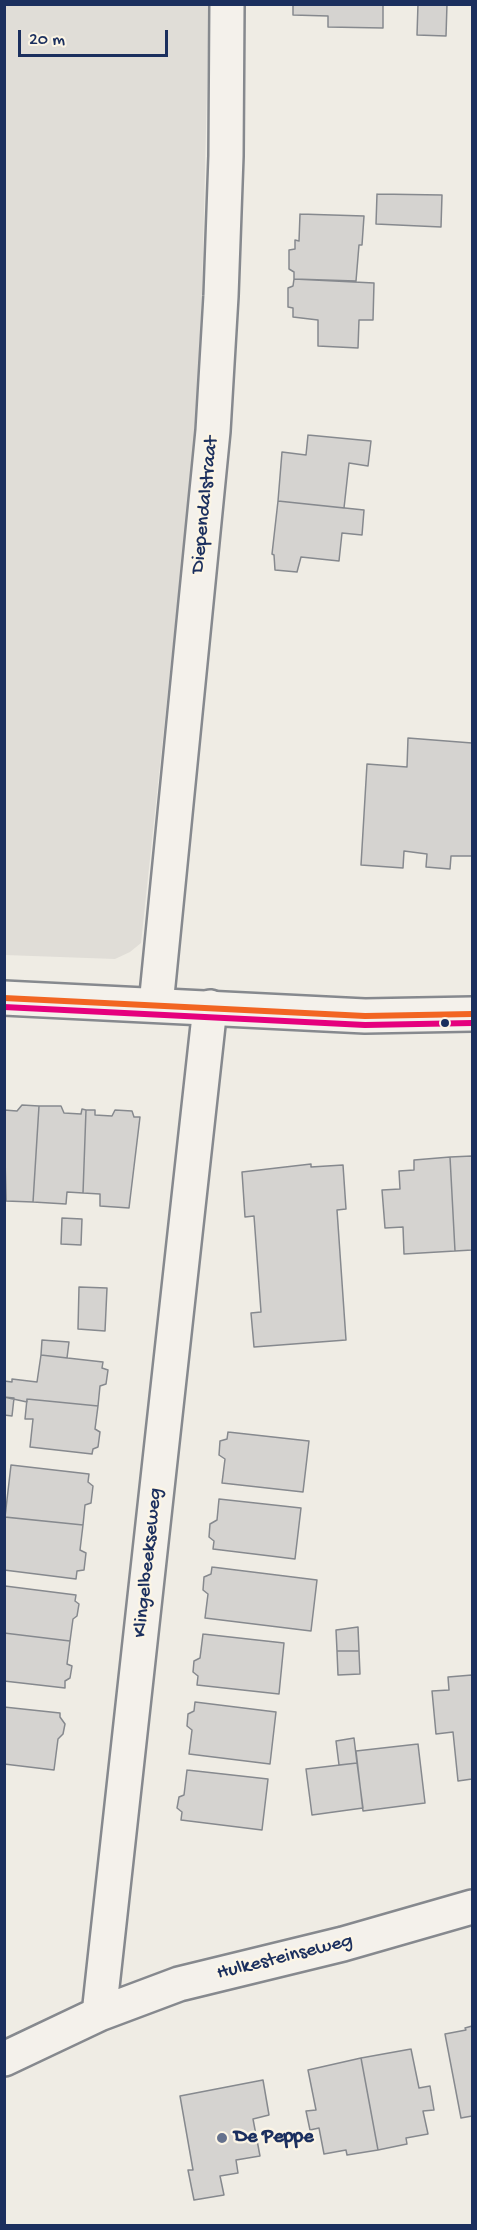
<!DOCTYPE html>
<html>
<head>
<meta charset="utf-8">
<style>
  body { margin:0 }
  #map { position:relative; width:477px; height:2230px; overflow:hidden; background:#efece4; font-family:"Gochi Hand",sans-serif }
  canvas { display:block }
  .frame { position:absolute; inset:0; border:6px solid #1b2f5e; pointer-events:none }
  .scale { position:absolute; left:18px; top:30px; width:150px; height:27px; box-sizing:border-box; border:3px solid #1b2f5e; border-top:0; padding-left:8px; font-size:18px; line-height:21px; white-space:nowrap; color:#1b2f5e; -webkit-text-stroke:4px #fcf5e5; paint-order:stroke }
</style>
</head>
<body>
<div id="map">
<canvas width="477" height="2230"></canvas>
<div class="frame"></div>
<div class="scale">20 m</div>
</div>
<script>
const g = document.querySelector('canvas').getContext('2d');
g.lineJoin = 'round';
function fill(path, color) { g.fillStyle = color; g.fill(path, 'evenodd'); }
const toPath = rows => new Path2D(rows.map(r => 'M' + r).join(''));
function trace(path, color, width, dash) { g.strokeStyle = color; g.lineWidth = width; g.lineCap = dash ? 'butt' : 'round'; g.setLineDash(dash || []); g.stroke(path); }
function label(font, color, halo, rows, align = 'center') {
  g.font = font + ' "Gochi Hand",sans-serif'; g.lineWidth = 4.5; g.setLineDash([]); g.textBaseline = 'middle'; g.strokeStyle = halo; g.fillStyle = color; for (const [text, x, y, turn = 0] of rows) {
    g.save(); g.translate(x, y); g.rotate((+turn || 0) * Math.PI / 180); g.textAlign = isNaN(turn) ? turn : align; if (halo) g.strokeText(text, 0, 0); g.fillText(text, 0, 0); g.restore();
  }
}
const green = toPath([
  [5,4,209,5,202,293,196,428,141,943,130,952,115,959,5,955]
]);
const building = toPath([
  [293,4,383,4,383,28,328,27,328,16,293,15,293,4],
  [418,4,447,4,446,36,417,35,418,4],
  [377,194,442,195,441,227,376,224,377,194],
  [300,214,364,216,362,245,359,245,356,281,294,279,294,272,289,269,289,250,295,249,295,240,299,241,300,214],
  [294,279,374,283,373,320,359,320,358,348,318,346,318,320,293,317,293,308,288,307,288,288,293,286,294,279],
  [308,435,371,441,368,466,349,463,344,508,278,501,282,452,306,455,308,435],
  [278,501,364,510,362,535,342,533,339,561,301,557,297,572,275,570,274,555,272,554,278,501],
  [408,738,472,743,472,856,451,856,450,869,426,867,427,854,404,851,403,868,361,865,367,764,407,767,408,738],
  [22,1105,39,1106,33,1202,6,1201,4,1110,17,1111,22,1105],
  [39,1106,61,1106,64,1113,81,1114,82,1109,86,1110,83,1193,67,1192,66,1204,33,1202,39,1106],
  [86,1110,95,1110,95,1115,112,1116,115,1110,132,1111,134,1117,140,1117,129,1208,100,1206,100,1194,83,1193,86,1110],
  [472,1156,472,1250,455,1251,450,1157,472,1156],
  [450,1157,455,1251,404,1254,403,1227,385,1228,382,1190,400,1189,399,1171,414,1170,414,1160,450,1157],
  [311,1164,311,1167,343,1165,346,1209,337,1210,346,1340,254,1347,251,1313,261,1312,254,1216,245,1217,242,1172,311,1164],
  [62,1218,82,1219,81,1245,61,1244,62,1218],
  [79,1287,107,1288,105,1331,78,1329,79,1287],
  [42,1340,69,1342,67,1358,41,1355,42,1340],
  [41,1355,103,1362,102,1368,108,1370,106,1384,100,1386,98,1406,27,1399,27,1402,4,1397,4,1381,12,1382,12,1379,37,1382,41,1355],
  [4,1397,14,1398,12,1416,4,1415,4,1397],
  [27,1399,98,1406,95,1429,100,1432,98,1447,93,1449,92,1454,30,1447,33,1419,25,1419,27,1399],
  [228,1432,309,1441,303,1492,222,1483,225,1459,219,1455,220,1441,227,1439,228,1432],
  [11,1465,89,1474,88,1482,93,1486,91,1503,85,1505,83,1525,5,1517,11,1465],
  [219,1499,301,1508,295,1559,213,1549,214,1541,209,1537,210,1524,217,1520,219,1499],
  [4,1517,83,1525,80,1550,86,1553,84,1570,77,1571,76,1579,4,1570,4,1517],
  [212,1567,317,1580,311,1631,205,1618,208,1594,203,1590,204,1577,211,1574,212,1567],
  [5,1586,76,1595,75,1601,79,1604,77,1616,73,1619,70,1641,4,1633,5,1586],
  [358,1627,359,1651,337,1651,336,1630,358,1627],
  [4,1633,70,1641,67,1664,72,1666,70,1678,65,1681,65,1688,4,1681,4,1633],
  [203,1634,284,1643,279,1694,197,1685,198,1676,193,1672,194,1661,200,1658,203,1634],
  [337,1651,359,1651,360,1674,338,1675,337,1651],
  [472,1675,472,1779,458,1781,453,1732,436,1734,432,1691,449,1690,448,1677,472,1675],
  [195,1702,276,1712,270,1764,189,1754,192,1730,187,1726,188,1714,194,1711,195,1702],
  [4,1707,60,1713,60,1717,65,1724,63,1734,58,1739,54,1770,4,1764,4,1707],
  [354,1738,357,1763,339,1765,336,1741,354,1738],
  [418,1744,425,1803,363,1811,356,1751,418,1744],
  [357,1763,363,1808,312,1815,306,1769,357,1763],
  [187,1770,268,1779,262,1830,181,1820,182,1812,177,1808,179,1797,184,1795,187,1770],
  [472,2026,472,2116,461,2118,445,2034,466,2030,465,2028,472,2026],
  [411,2049,419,2088,430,2086,434,2110,423,2111,428,2134,406,2138,407,2144,378,2150,361,2058,411,2049],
  [361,2058,378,2150,347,2155,346,2150,324,2154,319,2128,310,2130,306,2111,316,2110,308,2070,361,2058],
  [263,2080,269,2115,253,2119,260,2156,236,2160,238,2173,220,2176,224,2195,194,2200,188,2170,193,2170,180,2096,263,2080]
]);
const minor = toPath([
  [156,1005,213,431,221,296,226,156,227,4],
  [99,2014,210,1007],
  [4,2059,99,2014,179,1984,343,1944,472,1907]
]);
const major = toPath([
  [4,998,365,1016,472,1014]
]);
const bus1 = toPath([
  [4,998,365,1016,472,1014]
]);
const bus2 = toPath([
  [4,1007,365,1025,472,1023]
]);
const markers = [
  [445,1023,5,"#1b2f5e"],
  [222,2138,6,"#65718d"]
];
const streetNames = [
  ["Diependalstraat",206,505,-84],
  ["Klingelbeekseweg",149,1563,-84],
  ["Hulkesteinseweg",285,1958,-14]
];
const poiNames = [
  ["De Peppe",234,2138]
];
fill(green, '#e0ddd7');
fill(building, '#d5d3d0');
trace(building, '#86898e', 1.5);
trace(minor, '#86898e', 38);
trace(major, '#86898e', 38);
trace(minor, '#f4f1eb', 33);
trace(major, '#f4f1eb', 33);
trace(bus1, '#f26522', 6);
trace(bus2, '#e5007d', 6);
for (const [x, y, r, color] of markers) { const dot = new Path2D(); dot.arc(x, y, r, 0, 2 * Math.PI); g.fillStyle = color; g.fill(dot); trace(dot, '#fcf5e5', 2); }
label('20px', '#1b2f5e', '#fcf5e5', streetNames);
label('bold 20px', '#1b2f5e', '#fcf5e5', poiNames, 'left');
</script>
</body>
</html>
